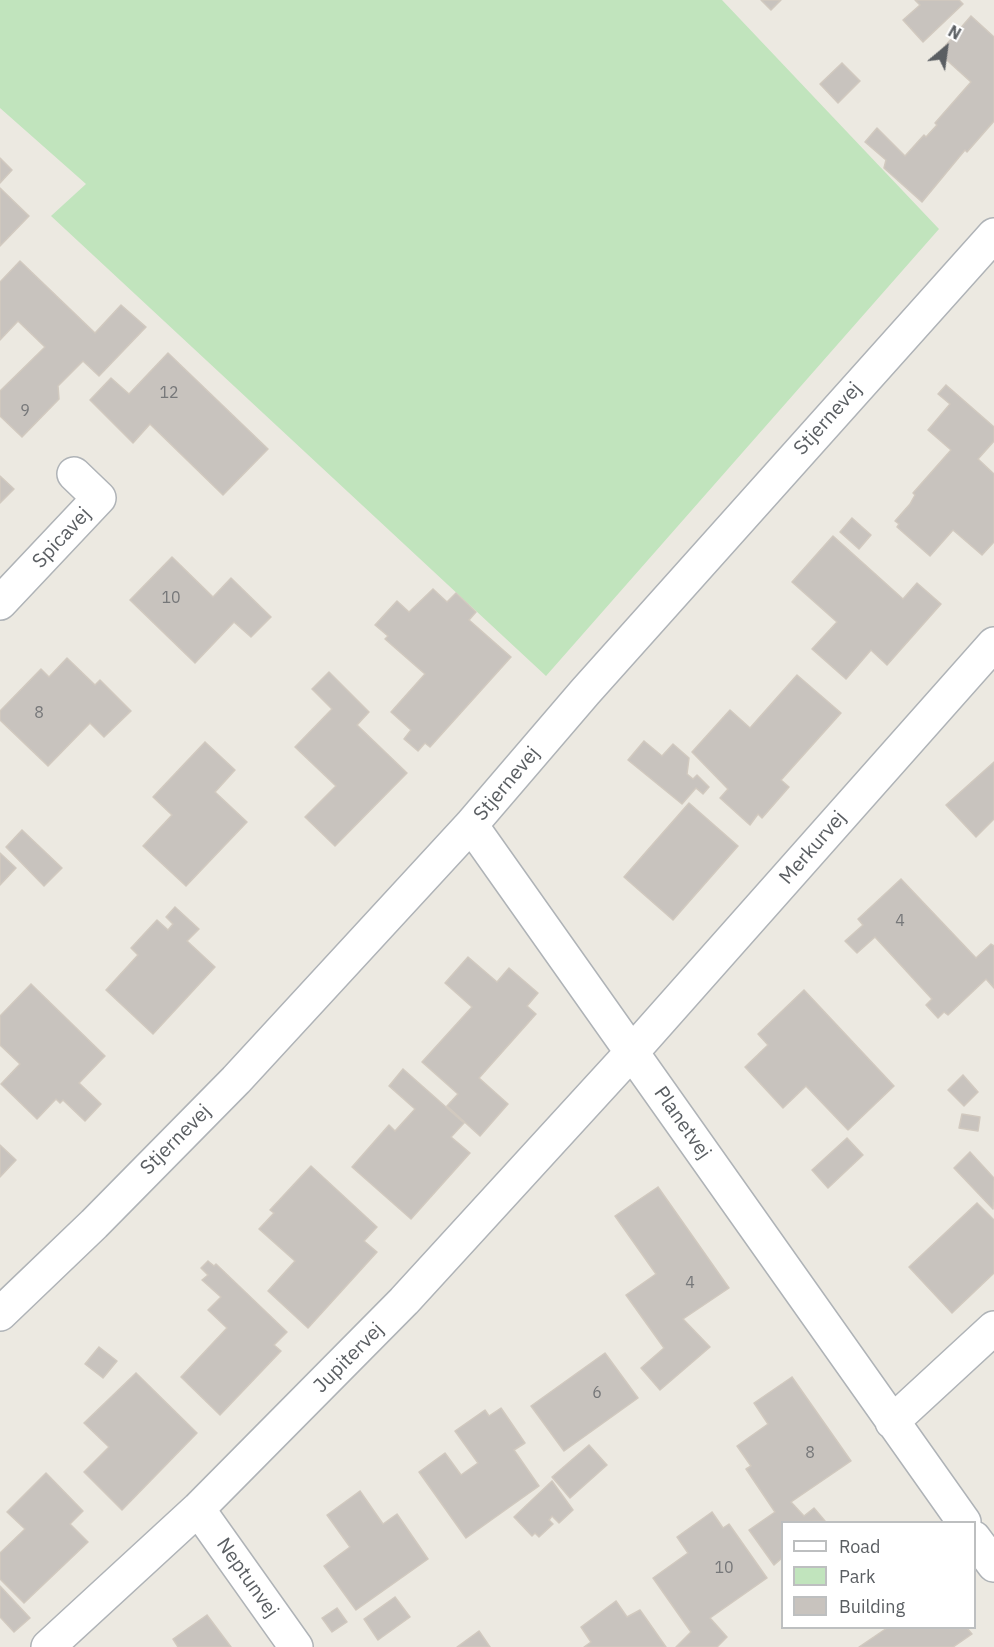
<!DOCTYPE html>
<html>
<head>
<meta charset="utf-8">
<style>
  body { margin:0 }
  #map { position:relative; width:994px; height:1647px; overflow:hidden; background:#ece9e1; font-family:"IBM Plex Sans",sans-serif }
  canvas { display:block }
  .legend { position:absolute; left:781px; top:1521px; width:195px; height:108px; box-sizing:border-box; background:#fff; border:2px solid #bdbfc0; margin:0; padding:8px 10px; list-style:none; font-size:18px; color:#5a5e62 }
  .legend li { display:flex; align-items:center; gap:12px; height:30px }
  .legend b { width:30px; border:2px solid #bdbfc0 }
  .north { position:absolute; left:916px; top:18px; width:60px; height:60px; -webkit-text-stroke:4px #fff; paint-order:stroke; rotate:29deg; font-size:16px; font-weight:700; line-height:24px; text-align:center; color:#5a5e62 }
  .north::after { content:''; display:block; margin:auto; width:21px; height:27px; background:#5a5e62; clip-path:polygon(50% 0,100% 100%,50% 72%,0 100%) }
</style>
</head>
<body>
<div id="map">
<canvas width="994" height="1647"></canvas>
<ul class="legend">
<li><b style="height:8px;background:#fff"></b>Road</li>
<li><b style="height:16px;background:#c1e4bd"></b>Park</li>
<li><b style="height:16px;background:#c8c3be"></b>Building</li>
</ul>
<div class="north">N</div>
</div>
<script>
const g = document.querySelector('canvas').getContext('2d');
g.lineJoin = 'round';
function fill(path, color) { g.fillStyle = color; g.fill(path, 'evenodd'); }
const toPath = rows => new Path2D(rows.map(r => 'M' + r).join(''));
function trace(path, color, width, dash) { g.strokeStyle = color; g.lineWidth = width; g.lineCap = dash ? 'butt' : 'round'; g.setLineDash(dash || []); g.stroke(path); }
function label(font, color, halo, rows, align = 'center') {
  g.font = font + ' "IBM Plex Sans",sans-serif'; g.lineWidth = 4.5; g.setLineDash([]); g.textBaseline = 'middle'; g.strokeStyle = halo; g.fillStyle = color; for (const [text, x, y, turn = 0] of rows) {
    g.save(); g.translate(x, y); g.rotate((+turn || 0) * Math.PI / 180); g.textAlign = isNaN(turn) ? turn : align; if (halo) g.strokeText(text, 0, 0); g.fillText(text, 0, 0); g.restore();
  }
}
const green = toPath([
  [0,0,722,0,939,229,546,676,51,216,86,184,0,108]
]);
const building = toPath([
  [761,0,781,0,771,10,761,0],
  [915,0,959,0,963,4,923,42,903,20,920,5,915,0],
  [971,16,994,37,994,121,967,152,965,150,922,202,884,168,886,160,865,142,877,128,905,156,924,135,926,137,937,125,935,123,971,82,939,53,971,16],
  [842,63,860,81,838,103,820,84,842,63],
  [0,158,12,170,0,183,0,158],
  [0,188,29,216,0,246,0,188],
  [20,261,95,333,121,305,146,327,99,376,83,361,58,386,59,399,22,437,0,416,0,391,45,347,18,321,0,340,0,282,20,261],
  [168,353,268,449,223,495,150,424,133,443,90,400,111,378,129,394,168,353],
  [946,385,994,427,994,441,978,459,994,474,994,542,982,555,953,530,930,556,897,527,899,524,895,521,910,504,915,495,913,493,951,450,928,430,950,404,938,394,946,385],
  [0,476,14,489,0,503,0,476],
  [852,518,871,535,859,549,840,532,852,518],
  [833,536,903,599,917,583,941,604,887,665,871,650,846,679,812,649,837,622,792,582,833,536],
  [172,557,213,597,231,578,271,617,251,637,234,622,195,663,130,600,172,557],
  [433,589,447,602,456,593,476,612,469,620,511,657,430,747,425,743,418,751,404,739,411,730,391,712,425,674,385,639,388,636,375,625,397,601,409,612,433,589],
  [67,658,95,685,100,680,131,711,104,737,90,723,48,766,0,720,0,711,41,669,49,677,67,658],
  [329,672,369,712,357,725,407,773,335,846,305,817,336,786,295,747,332,709,312,689,329,672],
  [797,675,841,713,781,780,789,787,762,818,758,814,750,825,720,798,728,789,692,752,730,710,750,728,797,675],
  [644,741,662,756,673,744,689,758,687,774,693,779,697,775,709,787,703,794,696,788,682,804,628,760,644,741],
  [205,742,235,770,215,792,247,822,186,886,143,846,172,815,153,797,205,742],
  [994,762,994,819,976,837,946,805,994,762],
  [689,803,738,846,673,920,624,877,689,803],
  [22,830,62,868,44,886,6,847,22,830],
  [0,853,16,868,0,885,0,853],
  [901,879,976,958,991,944,994,946,994,988,986,979,948,1015,944,1012,938,1018,926,1005,932,999,875,937,857,953,845,941,863,925,858,919,901,879],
  [175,907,199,929,187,941,215,967,153,1034,106,990,138,955,131,948,157,920,168,930,173,924,166,917,175,907],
  [468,957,497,982,509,968,538,993,527,1006,536,1014,479,1078,508,1104,480,1136,447,1106,458,1094,422,1062,472,1007,445,983,468,957],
  [31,984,105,1056,79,1083,101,1104,85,1121,63,1100,60,1103,56,1099,37,1119,1,1084,20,1064,0,1045,0,1016,31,984],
  [804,990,894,1086,848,1130,806,1086,783,1108,745,1067,768,1045,758,1034,804,990],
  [403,1069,464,1123,451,1137,470,1153,411,1219,352,1167,389,1125,395,1131,415,1109,389,1086,403,1069],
  [963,1075,978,1092,964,1106,948,1090,963,1075],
  [962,1114,980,1117,978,1131,959,1128,962,1114],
  [847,1138,863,1155,828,1188,812,1170,847,1138],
  [0,1145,16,1160,0,1177,0,1145],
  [970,1152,994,1178,993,1209,954,1168,970,1152],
  [311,1166,377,1227,364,1241,377,1252,308,1328,268,1291,295,1261,259,1229,274,1213,270,1210,311,1166],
  [658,1187,729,1288,683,1319,710,1347,660,1390,641,1368,664,1348,626,1295,656,1274,615,1216,658,1187],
  [977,1203,994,1220,994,1273,952,1313,909,1267,977,1203],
  [208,1261,214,1266,216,1264,287,1332,274,1345,281,1351,220,1415,181,1377,227,1328,208,1310,221,1297,202,1280,208,1275,201,1268,208,1261],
  [99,1347,117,1361,103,1378,85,1364,99,1347],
  [605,1353,638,1398,564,1451,531,1406,605,1353],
  [136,1373,197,1433,122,1510,84,1472,109,1447,84,1423,136,1373],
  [792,1377,851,1461,791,1502,804,1516,814,1508,825,1521,782,1522,782,1558,774,1565,749,1530,775,1512,746,1469,751,1466,737,1446,768,1424,754,1403,792,1377],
  [501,1408,525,1443,514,1450,539,1486,466,1538,419,1472,445,1453,461,1475,478,1463,455,1431,485,1410,489,1416,501,1408],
  [589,1445,607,1465,570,1498,552,1477,589,1445],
  [46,1473,83,1511,70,1524,88,1542,24,1603,0,1579,0,1553,25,1529,7,1512,46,1473],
  [552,1481,573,1510,559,1523,552,1516,549,1520,553,1524,539,1537,535,1533,532,1536,514,1517,552,1481],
  [360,1491,383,1524,397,1514,428,1559,356,1610,324,1566,350,1547,327,1515,360,1491],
  [712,1512,723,1528,729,1524,767,1578,710,1618,727,1637,717,1647,676,1647,691,1632,653,1578,688,1553,677,1537,712,1512],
  [0,1586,30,1618,14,1632,0,1617,0,1586],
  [395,1597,410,1617,378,1640,364,1619,395,1597],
  [616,1601,627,1617,640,1610,666,1647,584,1647,591,1642,581,1627,616,1601],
  [337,1608,347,1622,332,1632,322,1618,337,1608],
  [207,1615,231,1647,178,1647,173,1639,207,1615],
  [887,1628,967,1628,972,1634,953,1647,859,1647,887,1628],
  [479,1631,490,1647,457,1647,479,1631]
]);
const street = toPath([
  [0,603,99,498,74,474],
  [471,825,964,1522],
  [0,1314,94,1224,236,1080,471,825,585,692,994,235],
  [892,1422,994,1328],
  [198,1509,296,1647],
  [974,1538,994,1565],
  [48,1647,198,1509,404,1301,632,1052,994,644]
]);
const numberNames = [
  ["12",169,393],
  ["9",25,411],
  ["10",171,598],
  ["8",39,713],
  ["4",900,921],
  ["4",690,1283],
  ["6",597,1393],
  ["8",810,1453],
  ["10",724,1568]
];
const streetNames = [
  ["Stjernevej",828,419,-48],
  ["Spicavej",62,538,-47],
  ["Stjernevej",507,784,-50],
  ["Merkurvej",813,848,-49],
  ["Planetvej",682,1123,55],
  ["Stjernevej",176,1140,-45],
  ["Jupitervej",349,1358,-45],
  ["Neptunvej",247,1578,55]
];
fill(green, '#c1e4bd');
fill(building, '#c8c3be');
trace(building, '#d1c9bf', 1.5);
trace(street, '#afb3b7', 36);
trace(street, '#fff', 33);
label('16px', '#767779', null, numberNames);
label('20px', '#5a5e62', '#fff', streetNames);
</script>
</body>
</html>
